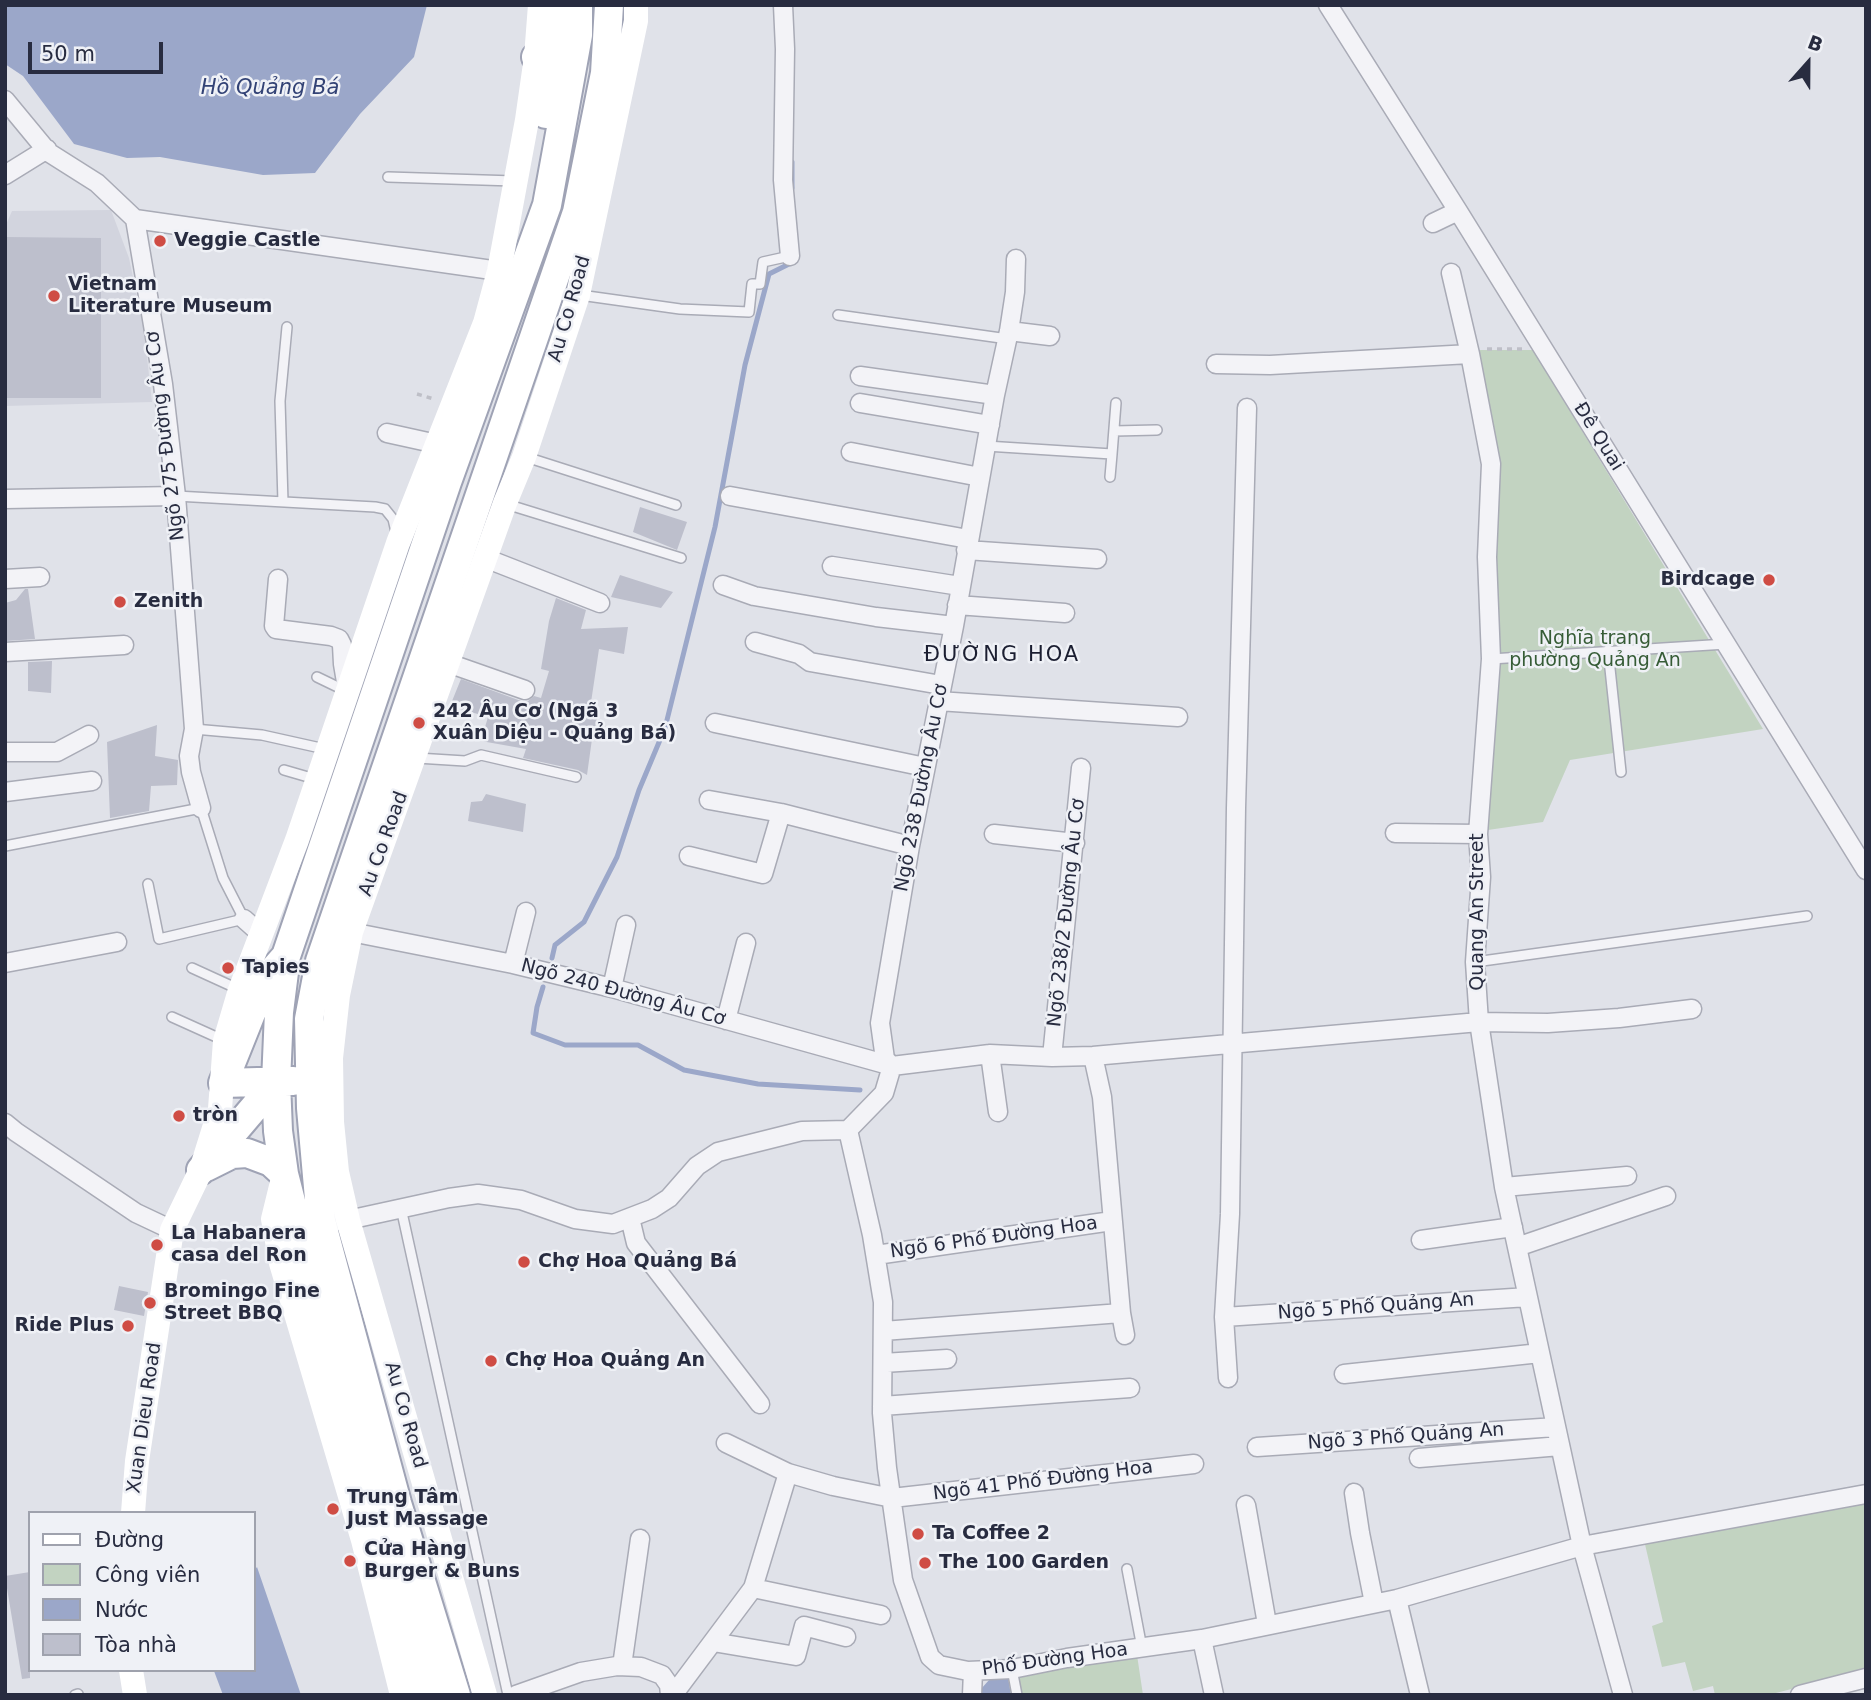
<!DOCTYPE html>
<html>
<head>
<meta charset="utf-8">
<style>
  body { margin:0 }
  #map { position:relative; width:1871px; height:1700px; overflow:hidden; background:#e0e2e9; font-family:"DejaVu Sans",sans-serif }
  canvas { display:block }
  .frame { position:absolute; inset:0; border:7px solid #282c40; pointer-events:none }
  .legend { position:absolute; left:28px; top:1511px; width:228px; height:161px; box-sizing:border-box; background:#eff1f6; border:2px solid #9fa2ad; margin:0; padding:9px 12px; list-style:none; font-size:21px; color:#282c40 }
  .legend li { display:flex; align-items:center; gap:14px; height:35px }
  .legend b { width:35px; border:2px solid #9fa2ad }
  .north { position:absolute; left:1773px; top:28px; width:70px; height:70px; -webkit-text-stroke:5px #eff1f6; paint-order:stroke; rotate:21deg; font-size:19px; font-weight:700; line-height:28px; text-align:center; color:#282c40 }
  .north::after { content:''; display:block; margin:auto; width:24px; height:32px; background:#282c40; clip-path:polygon(50% 0,100% 100%,50% 72%,0 100%) }
  .scale { position:absolute; left:28px; top:42px; width:135px; height:32px; box-sizing:border-box; border:4px solid #282c40; border-top:0; padding-left:9px; font-size:21px; line-height:24px; white-space:nowrap; color:#282c40; -webkit-text-stroke:5px #eff1f6; paint-order:stroke }
</style>
</head>
<body>
<div id="map">
<canvas width="1871" height="1700"></canvas>
<div class="frame"></div>
<ul class="legend">
<li><b style="height:9px;background:#fff"></b>Đường</li>
<li><b style="height:19px;background:#c2d3c1"></b>Công viên</li>
<li><b style="height:19px;background:#9ba7c9"></b>Nước</li>
<li><b style="height:19px;background:#bdbfcc"></b>Tòa nhà</li>
</ul>
<div class="north">B</div>
<div class="scale">50 m</div>
</div>
<script>
const g = document.querySelector('canvas').getContext('2d');
g.lineJoin = 'round';
function fill(path, color) { g.fillStyle = color; g.fill(path, 'evenodd'); }
const toPath = rows => new Path2D(rows.map(r => 'M' + r).join(''));
function trace(path, color, width, dash) { g.strokeStyle = color; g.lineWidth = width; g.lineCap = dash ? 'butt' : 'round'; g.setLineDash(dash || []); g.stroke(path); }
function label(font, color, halo, rows, align = 'center') {
  g.font = font + ' "DejaVu Sans",sans-serif'; g.lineWidth = 5; g.setLineDash([]); g.textBaseline = 'middle'; g.strokeStyle = halo; g.fillStyle = color; for (const [text, x, y, turn = 0] of rows) {
    g.save(); g.translate(x, y); g.rotate((+turn || 0) * Math.PI / 180); g.textAlign = isNaN(turn) ? turn : align; if (halo) g.strokeText(text, 0, 0); g.fillText(text, 0, 0); g.restore();
  }
}
const built = toPath([
  [111,210,129,258,144,330,152,402,5,406,5,227,12,211]
]);
const green = toPath([
  [1474,350,1533,350,1763,729,1570,760,1543,822,1481,831,1499,507,1497,472],
  [1866,1501,1866,1670,1768,1695,1715,1695,1713,1686,1693,1691,1685,1662,1662,1667,1652,1626,1663,1622,1644,1540],
  [1137,1655,1143,1695,1011,1695,1008,1677]
]);
const water = toPath([
  [5,5,427,5,414,57,360,114,315,173,263,175,160,157,127,158,74,144,23,76,5,64],
  [257,1567,301,1695,223,1695,214,1671,254,1670,254,1571],
  [1008,1677,1011,1695,980,1695,981,1689,989,1680]
]);
const stream = toPath([
  [792,162,792,188],
  [552,958,555,945,584,922,617,857,639,790,665,728,715,527,745,365,769,274,795,261],
  [543,987,537,1007,533,1033,565,1045,638,1045,684,1070,758,1084,860,1090]
]);
const building = toPath([
  [7,237,101,238,101,398,5,398],
  [640,507,687,522,677,550,633,532],
  [620,575,673,592,661,608,611,597],
  [25,589,28,589,35,639,5,641,5,603,16,600],
  [556,598,586,610,581,629,628,627,624,654,599,649,590,709,599,711,592,739,587,775,578,770,523,758,526,749,481,741,488,717,450,706,461,679,521,701,528,701,534,696,541,698,549,671,541,669,549,621],
  [52,661,51,693,28,691,28,662],
  [157,725,155,756,178,760,177,785,151,786,149,811,110,818,107,742],
  [486,794,526,804,523,832,468,821,471,802,482,801],
  [119,1286,148,1292,144,1316,114,1310],
  [30,1572,30,1678,22,1679,5,1576]
]);
const path = toPath([
  [1487,349,1525,349],
  [417,394,434,399]
]);
const lane = toPath([
  [388,177,514,181],
  [580,295,680,309,749,312,752,284,760,284,763,262,790,256],
  [838,315,1008,339],
  [1114,431,1157,430],
  [986,446,1112,454,1116,403],
  [526,457,676,505],
  [1110,477,1112,454],
  [176,496,375,507,385,509,393,519,396,532],
  [283,502,280,401,287,327],
  [506,504,681,558],
  [1608,650,1621,772],
  [1491,659,1726,644],
  [317,677,346,691],
  [194,729,262,735,325,749],
  [417,758,465,761,481,755,576,777],
  [284,770,315,779],
  [5,846,201,808,223,878,244,919,159,939,148,884],
  [1475,962,1807,916],
  [192,968,238,989],
  [172,1017,223,1040],
  [401,1208,508,1695],
  [1127,1569,1142,1648],
  [1012,1669,1017,1695],
  [75,1695,78,1694]
]);
const street = toPath([
  [783,5,785,49,783,180,790,256],
  [1328,5,1458,211,1866,870],
  [5,100,48,152,97,183,135,219],
  [5,175,47,149],
  [135,219,163,384,176,496,194,729,189,756,191,772,201,808],
  [135,219,499,271],
  [1433,223,1458,211],
  [1451,273,1470,354,1491,464,1487,557,1491,659,1478,834,1481,877,1475,962,1479,1022,1504,1187,1582,1546,1623,1695],
  [1009,331,1050,336],
  [1216,364,1270,365,1470,354],
  [860,376,995,395],
  [860,403,990,425],
  [387,433,437,444],
  [851,452,980,477],
  [730,496,968,539],
  [5,499,176,496],
  [966,550,1097,559],
  [485,558,600,603],
  [832,566,960,586],
  [5,579,40,577],
  [278,579,274,626,276,629,331,636,339,639,342,645,343,664,347,688],
  [723,585,754,596,876,617,954,626],
  [957,605,1065,613],
  [755,642,799,654,810,662,941,685],
  [5,652,124,645],
  [448,663,525,690],
  [938,701,1178,717],
  [715,723,925,767],
  [5,752,57,752,89,735],
  [5,792,92,781],
  [709,800,781,813,910,846],
  [1395,833,1478,834],
  [994,834,1075,843],
  [689,856,763,874,781,813],
  [244,919,262,935],
  [351,932,513,964,612,988,892,1066,990,1054,1052,1057,1093,1056,1479,1022,1548,1023,1619,1018,1692,1009],
  [5,963,117,942],
  [513,964,526,912],
  [612,988,626,925],
  [726,1020,746,943],
  [990,1054,998,1112],
  [1052,1057,1081,768],
  [5,1123,16,1132,136,1213,172,1230],
  [848,1130,872,1235,883,1302,882,1413,887,1468,903,1580,930,1657,939,1665,968,1671,1012,1669,1067,1658,1202,1639,1397,1599,1582,1546,1866,1494],
  [1504,1187,1627,1176],
  [630,1218,636,1243,760,1404],
  [336,1221,348,1220,449,1198,478,1194,521,1200,575,1219,613,1224,652,1209,669,1198,697,1166,718,1152,802,1131,848,1130,884,1093,892,1066,885,1059,880,1023,910,846,954,626,995,395,1009,331,1015,292,1016,259],
  [1421,1240,1513,1227],
  [1517,1247,1666,1196],
  [876,1255,1112,1221],
  [1121,1313,1125,1335],
  [1224,1317,1528,1297],
  [883,1331,1121,1313,1102,1097,1093,1056],
  [883,1363,947,1359],
  [1344,1374,1540,1353],
  [1228,1378,1224,1317,1230,1214,1236,808,1247,408],
  [882,1406,1130,1388],
  [726,1443,788,1473,833,1486,892,1498,1194,1464],
  [1257,1447,1556,1427],
  [1419,1458,1560,1446],
  [1354,1493,1360,1533,1374,1603],
  [1246,1505,1267,1624],
  [753,1588,881,1615],
  [1397,1599,1420,1695],
  [1202,1639,1214,1695],
  [713,1642,796,1656,804,1626,846,1637],
  [622,1666,640,1539],
  [516,1695,581,1672,617,1666,641,1667,662,1675,669,1685,670,1695],
  [673,1695,753,1588,788,1473],
  [972,1695,973,1671],
  [1800,1695,1866,1678]
]);
const secondary = toPath([
  [284,1174,273,1219,281,1263,363,1540,402,1695],
  [133,1513,137,1461,172,1230,201,1170,220,1109,225,1041,240,990,297,840,398,543,485,323,499,271,527,120,536,57,540,5],
  [131,1670,135,1695],
  [485,1695,348,1220,337,1172,332,1122,331,1058,338,995,351,932,505,503,524,457,578,295,636,21,636,5]
]);
const primary = toPath([
  [536,57,547,64,551,78,546,114],
  [536,57,554,49,557,5],
  [286,956,264,981,223,1083,293,1081],
  [206,1167,232,1154,247,1153,271,1162,284,1174],
  [201,1170,276,1082],
  [428,1695,326,1339,284,1174,278,1131,276,1082,279,1012,286,956,447,482,547,205,578,35,578,5],
  [456,1695,397,1503,321,1221,311,1108,309,1019,320,961,577,212,605,73,609,5]
]);
const markers = [
  [160,241,7,"#cf4c44"],
  [54,296,7,"#cf4c44"],
  [1769,580,7,"#cf4c44"],
  [120,602,7,"#cf4c44"],
  [419,723,7,"#cf4c44"],
  [228,968,7,"#cf4c44"],
  [179,1116,7,"#cf4c44"],
  [157,1245,7,"#cf4c44"],
  [524,1262,7,"#cf4c44"],
  [150,1303,7,"#cf4c44"],
  [128,1326,7,"#cf4c44"],
  [491,1361,7,"#cf4c44"],
  [333,1509,7,"#cf4c44"],
  [918,1534,7,"#cf4c44"],
  [350,1561,7,"#cf4c44"],
  [925,1563,7,"#cf4c44"]
];
const poiNames = [
  ["Veggie Castle",174,241],
  ["Vietnam",68,285],
  ["Literature Museum",68,307],
  ["Birdcage",1755,580,"right"],
  ["Zenith",134,602],
  ["242 Âu Cơ (Ngã 3",433,712],
  ["Xuân Diệu - Quảng Bá)",433,734],
  ["Tapies",242,968],
  ["tròn",193,1116],
  ["La Habanera",171,1234],
  ["casa del Ron",171,1256],
  ["Chợ Hoa Quảng Bá",538,1262],
  ["Bromingo Fine",164,1292],
  ["Street BBQ",164,1314],
  ["Ride Plus",114,1326,"right"],
  ["Chợ Hoa Quảng An",505,1361],
  ["Trung Tâm",347,1498],
  ["Just Massage",347,1520],
  ["Ta Coffee 2",932,1534],
  ["Cửa Hàng",364,1550],
  ["Burger & Buns",364,1572],
  ["The 100 Garden",939,1563]
];
const streetNames = [
  ["Au Co Road",570,309,-74],
  ["Ngõ 275 Đường Âu Cơ",166,436,-97],
  ["Đê Quai",1598,437,58],
  ["Ngõ 238 Đường Âu Cơ",922,788,-79],
  ["Au Co Road",384,844,-70],
  ["Quang An Street",1478,912,-90],
  ["Ngõ 238/2 Đường Âu Cơ",1067,913,-84],
  ["Ngõ 240 Đường Âu Cơ",623,993,15],
  ["Ngõ 6 Phố Đường Hoa",994,1238,-8],
  ["Ngõ 5 Phố Quảng An",1376,1307,-4],
  ["Au Co Road",405,1415,74],
  ["Xuan Dieu Road",145,1418,-82],
  ["Ngõ 3 Phố Quảng An",1406,1437,-4],
  ["Ngõ 41 Phố Đường Hoa",1043,1481,-7],
  ["Phố Đường Hoa",1055,1660,-8]
];
const parkNames = [
  ["Nghĩa trang",1595,639],
  ["phường Quảng An",1595,661]
];
const waterNames = [
  ["Hồ Quảng Bá",270,89]
];
const neighbourhoodNames = [
  ["ĐƯỜNG HOA",1002,656]
];
fill(built, '#d2d4de');
fill(green, '#c2d3c1');
fill(water, '#9ba7c9');
trace(stream, '#9ba7c9', 5);
fill(building, '#bdbfcc');
trace(lane, '#a9abb6', 12);
trace(street, '#a9abb6', 21);
trace(primary, '#9fa3b5', 32);
trace(path, '#bebfc7', 3.5, [5, 5]);
trace(lane, '#f3f3f7', 9);
trace(street, '#f3f3f7', 18);
trace(secondary, '#fff', 24);
trace(primary, '#fff', 28);
for (const [x, y, r, color] of markers) { const dot = new Path2D(); dot.arc(x, y, r, 0, 2 * Math.PI); g.fillStyle = color; g.fill(dot); trace(dot, '#eff1f6', 2.5); }
label('bold 19px', '#282c40', '#eff1f6', poiNames, 'left');
label('19px', '#282c40', '#eff1f6', streetNames);
label('19px', '#365c36', '#eff1f6', parkNames);
label('italic 21px', '#324275', '#eff1f6', waterNames);
g.letterSpacing = '2px';
label('21px', '#1b1e31', '#eff1f6', neighbourhoodNames);
g.letterSpacing = '0px';
</script>
</body>
</html>
